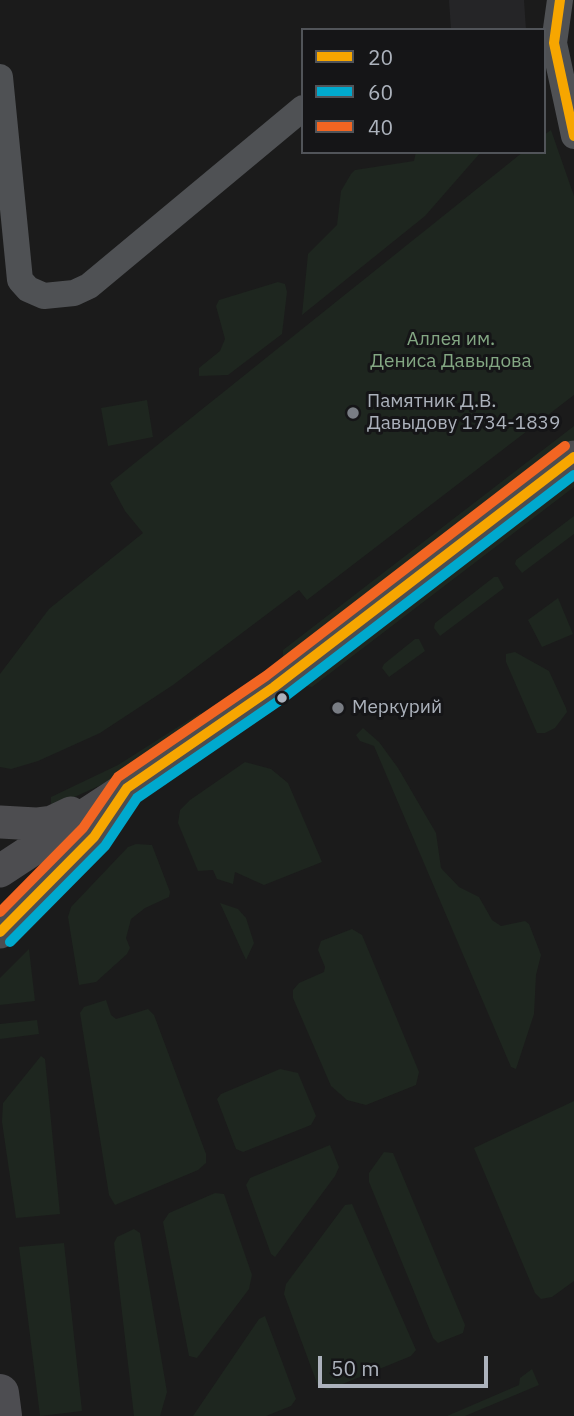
<!DOCTYPE html>
<html>
<head>
<meta charset="utf-8">
<style>
  body { margin:0 }
  #map { position:relative; width:574px; height:1416px; overflow:hidden; background:#1b1b1b; font-family:"IBM Plex Sans",sans-serif }
  canvas { display:block }
  .legend { position:absolute; left:301px; top:28px; width:245px; height:126px; box-sizing:border-box; background:#151517; border:2px solid #515459; margin:0; padding:9px 12px; list-style:none; font-size:21px; color:#acb2bc }
  .legend li { display:flex; align-items:center; gap:14px; height:35px }
  .legend b { width:35px; border:2px solid #515459 }
  .scale { position:absolute; left:318px; top:1356px; width:170px; height:32px; box-sizing:border-box; border:4px solid #acb2bc; border-top:0; padding-left:9px; font-size:21px; line-height:24px; white-space:nowrap; color:#acb2bc; -webkit-text-stroke:5px #151517; paint-order:stroke }
</style>
</head>
<body>
<div id="map">
<canvas width="574" height="1416"></canvas>
<ul class="legend">
<li><b style="height:9px;background:#f7a600"></b>20</li>
<li><b style="height:9px;background:#00a9ce"></b>60</li>
<li><b style="height:9px;background:#f26522"></b>40</li>
</ul>
<div class="scale">50 m</div>
</div>
<script>
const g = document.querySelector('canvas').getContext('2d');
g.lineJoin = 'round';
function fill(path, color) { g.fillStyle = color; g.fill(path, 'evenodd'); }
const toPath = rows => new Path2D(rows.map(r => 'M' + r).join(''));
function trace(path, color, width, dash) { g.strokeStyle = color; g.lineWidth = width; g.lineCap = dash ? 'butt' : 'round'; g.setLineDash(dash || []); g.stroke(path); }
function label(font, color, halo, rows, align = 'center') {
  g.font = font + ' "IBM Plex Sans",sans-serif'; g.lineWidth = 6; g.setLineDash([]); g.textBaseline = 'middle'; g.strokeStyle = halo; g.fillStyle = color; for (const [text, x, y, turn = 0] of rows) {
    g.save(); g.translate(x, y); g.rotate((+turn || 0) * Math.PI / 180); g.textAlign = isNaN(turn) ? turn : align; if (halo) g.strokeText(text, 0, 0); g.fillText(text, 0, 0); g.restore();
  }
}
const built = toPath([
  [449,0,524,0,526,30,451,30]
]);
const green = toPath([
  [551,130,574,196,574,395,307,600,299,590,173,685,100,733,38,761,11,769,0,767,0,674,49,609,143,533,125,511,110,483,523,152,544,152,544,135],
  [416,152,481,152,425,216,302,315,308,254,337,225,341,191,351,174,355,170,414,161],
  [278,282,285,284,287,292,282,334,228,375,199,376,199,368,220,351,225,339,216,306,219,300],
  [147,400,153,437,108,446,101,408],
  [574,426,574,440,289,658,283,657,283,650],
  [574,473,574,487,312,687,306,686,305,683],
  [574,516,574,534,522,573,515,564,516,560],
  [494,577,498,577,504,588,440,636,434,628,435,623],
  [558,598,573,634,542,647,528,620],
  [415,639,419,639,425,651,389,677,382,668,384,664],
  [515,652,549,671,566,708,567,712,555,728,545,733,537,733,506,662,506,654],
  [200,713,204,719,125,774,57,805,51,804,51,797,118,765],
  [363,728,379,742,398,768,436,833,441,868,459,887,479,897,492,920,501,926,525,921,529,924,541,955,536,975,534,1014,516,1069,511,1067,374,746,360,741,356,735],
  [245,762,271,769,288,783,322,862,264,885,235,872,233,884,217,879,213,870,198,871,178,823,180,810,190,800],
  [136,844,152,845,170,892,169,897,145,908,131,919,126,938,130,948,127,954,96,982,79,985,68,917,71,907,128,847],
  [220,903,238,909,246,918,254,943,246,960],
  [352,929,362,935,419,1072,416,1085,366,1105,347,1100,331,1086,293,998,293,990,299,983,324,972,325,967,318,950,321,941],
  [29,949,35,1001,0,1005,0,978],
  [106,1000,111,1015,116,1019,148,1009,154,1015,206,1154,206,1163,198,1170,115,1205,109,1195,80,1013,84,1007],
  [37,1020,39,1034,0,1039,0,1024],
  [41,1056,45,1059,60,1214,16,1218,2,1122,3,1103],
  [280,1069,298,1073,316,1116,311,1125,243,1152,236,1149,217,1099,221,1094],
  [574,1101,574,1281,552,1297,541,1299,535,1293,474,1148],
  [330,1145,339,1167,335,1176,275,1257,271,1254,246,1185,250,1178],
  [384,1152,393,1153,465,1325,463,1333,438,1343,433,1338,369,1182,369,1173],
  [215,1193,224,1194,252,1275,249,1289,197,1358,189,1356,163,1222,169,1213],
  [352,1204,416,1350,411,1356,328,1390,318,1386,284,1294,286,1284,345,1205],
  [134,1229,140,1233,167,1392,160,1416,134,1416,114,1243,117,1237],
  [64,1243,82,1411,40,1416,19,1247],
  [265,1316,296,1399,291,1406,266,1416,193,1416,259,1319],
  [532,1369,539,1385,465,1416,447,1416,519,1385,520,1378]
]);
const minor = toPath([
  [560,0,554,43,574,136],
  [0,77,20,280,28,289,44,296,74,293,89,286,303,108]
]);
const major = toPath([
  [0,822,36,824,52,822,71,813],
  [0,871,221,726,574,457],
  [0,932,94,837,118,802]
]);
const highway = toPath([
  [0,1393,3,1416]
]);
const bus1 = toPath([
  [560,0,554,43,574,136],
  [0,932,94,837,127,788,274,687,574,457]
]);
const bus2 = toPath([
  [10,942,105,846,137,798,283,698,574,475]
]);
const bus3 = toPath([
  [0,912,83,828,118,777,266,676,565,446]
]);
const markers = [
  [353,413,7,"#797d84"],
  [282,698,6,"#acb2bc"],
  [338,708,7,"#797d84"]
];
const parkNames = [
  ["Аллея им.",451,340],
  ["Дениса Давыдова",451,362]
];
const poiNames = [
  ["Памятник Д.В.",367,402],
  ["Давыдову 1734-1839",367,424],
  ["Меркурий",352,708]
];
fill(built, '#252527');
fill(green, '#1e261f');
trace(minor, '#4f5154', 26);
trace(major, '#4d4d50', 33);
trace(highway, '#4d4d51', 38);
trace(bus1, '#f7a600', 10);
trace(bus2, '#00a9ce', 10);
trace(bus3, '#f26522', 10);
for (const [x, y, r, color] of markers) { const dot = new Path2D(); dot.arc(x, y, r, 0, 2 * Math.PI); g.fillStyle = color; g.fill(dot); trace(dot, '#151517', 2.5); }
label('19px', '#83a783', '#151517', parkNames);
label('19px', '#acb2bc', '#151517', poiNames, 'left');
</script>
</body>
</html>
